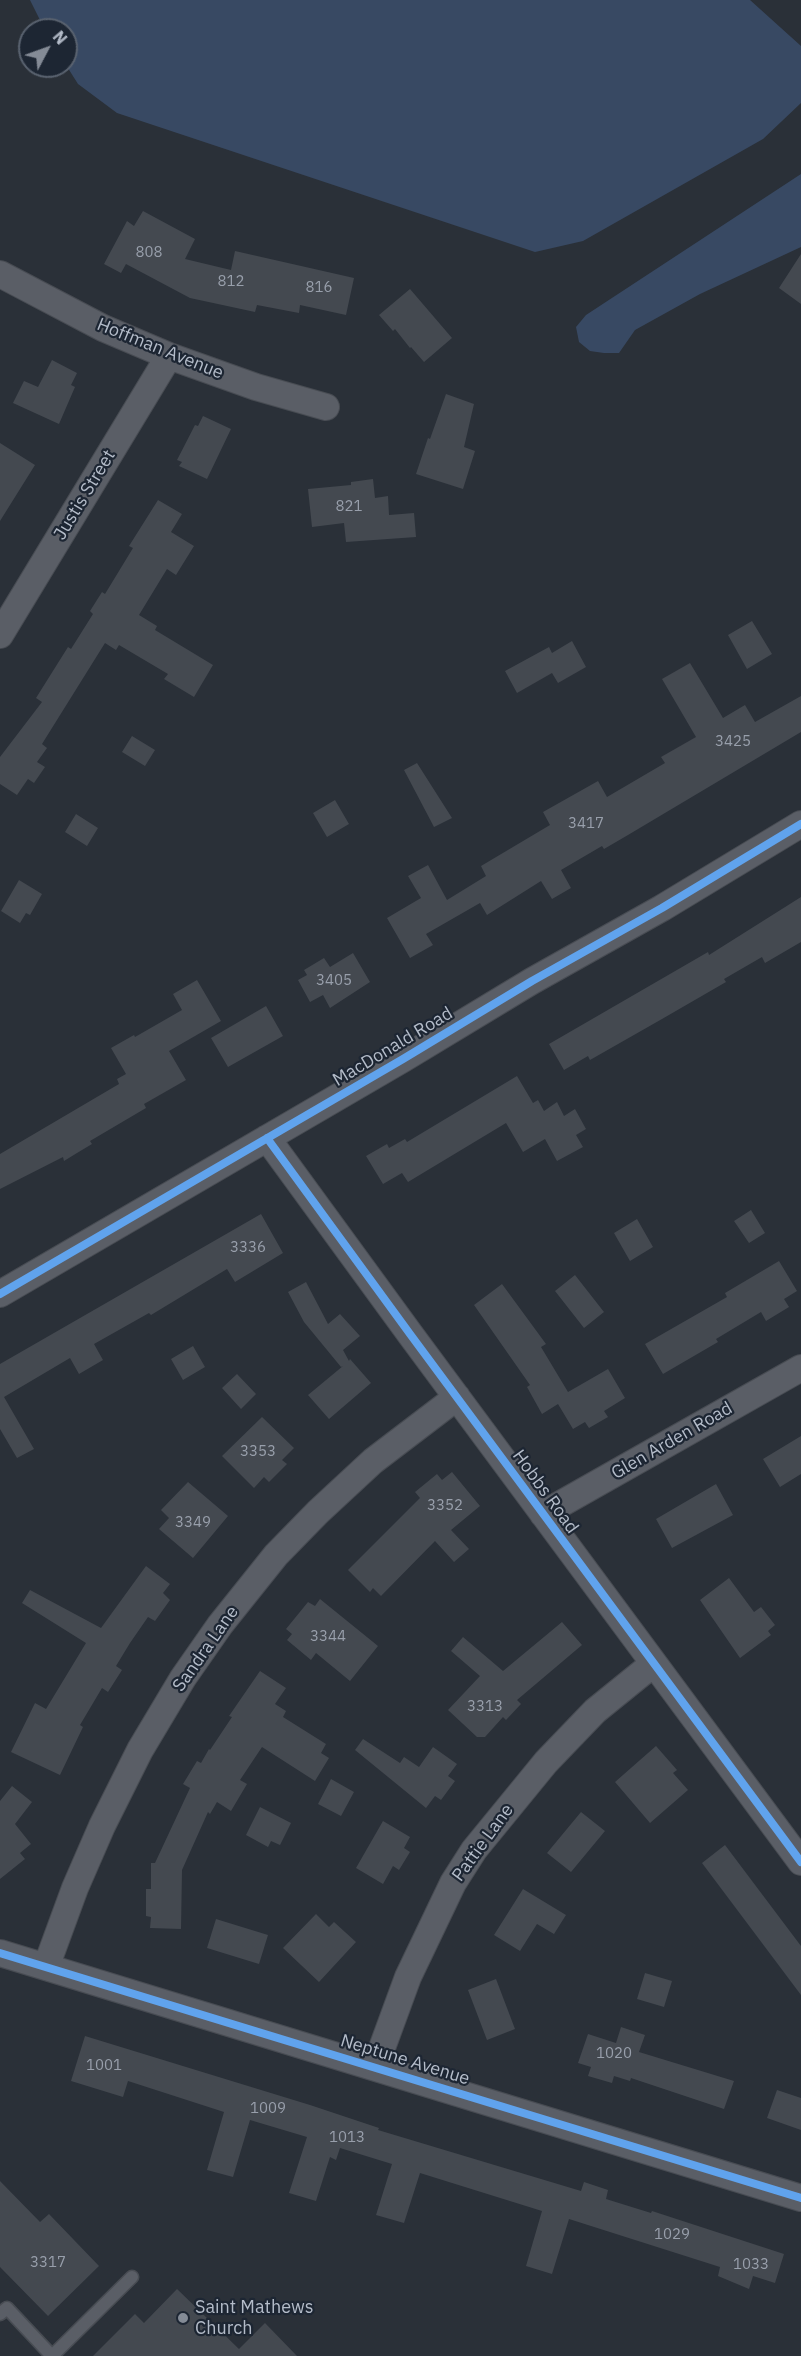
<!DOCTYPE html>
<html>
<head>
<meta charset="utf-8">
<style>
  body { margin:0 }
  #map { position:relative; width:801px; height:2356px; overflow:hidden; background:#2a3038; font-family:"IBM Plex Sans",sans-serif }
  canvas { display:block }
  .north { position:absolute; left:18px; top:18px; width:60px; height:60px; box-sizing:border-box; background:#1d2633; border:2px solid #59626f; border-radius:50%; rotate:49deg; font-size:16px; font-weight:700; line-height:24px; text-align:center; color:#b4bcc9 }
  .north::after { content:''; display:block; margin:auto; width:21px; height:27px; background:#848b96; clip-path:polygon(50% 0,100% 100%,50% 72%,0 100%) }
</style>
</head>
<body>
<div id="map">
<canvas width="801" height="2356"></canvas>
<div class="north">N</div>
</div>
<script>
const g = document.querySelector('canvas').getContext('2d');
g.lineJoin = 'round';
function fill(path, color) { g.fillStyle = color; g.fill(path, 'evenodd'); }
const toPath = rows => new Path2D(rows.map(r => 'M' + r).join(''));
function trace(path, color, width, dash) { g.strokeStyle = color; g.lineWidth = width; g.lineCap = dash ? 'butt' : 'round'; g.setLineDash(dash || []); g.stroke(path); }
function label(font, color, halo, rows, align = 'center') {
  g.font = font + ' "IBM Plex Sans",sans-serif'; g.lineWidth = 4.5; g.setLineDash([]); g.textBaseline = 'middle'; g.strokeStyle = halo; g.fillStyle = color; for (const [text, x, y, turn = 0] of rows) {
    g.save(); g.translate(x, y); g.rotate((+turn || 0) * Math.PI / 180); g.textAlign = isNaN(turn) ? turn : align; if (halo) g.strokeText(text, 0, 0); g.fillText(text, 0, 0); g.restore();
  }
}
const water = toPath([
  [30,0,750,0,801,46,801,103,763,139,583,241,535,252,117,113,78,84,66,65,66,30,45,30],
  [801,174,801,247,700,294,635,330,619,353,604,353,590,351,579,342,576,327,586,315]
]);
const building = toPath([
  [143,211,195,239,185,259,231,270,235,251,354,278,346,315,300,305,299,313,257,305,255,312,190,298,126,264,121,273,104,264,127,221,134,226],
  [801,254,801,304,779,288],
  [410,289,452,338,424,362,411,347,410,348,395,329,393,331,379,315],
  [52,360,77,373,71,385,75,387,59,424,13,403,24,381,38,387],
  [446,394,474,404,464,447,475,451,463,489,416,474,428,438,430,439],
  [203,416,231,429,207,479,179,466,182,462,177,460,195,425,198,426],
  [0,443,35,465,0,521],
  [373,479,375,498,388,496,389,515,414,513,416,537,346,542,344,523,312,527,308,489,351,485,351,482],
  [158,500,182,514,171,532,194,546,176,575,167,569,139,615,157,626,155,630,213,665,194,697,164,679,168,674,119,645,116,650,105,643,42,744,47,748,37,762,45,767,34,783,28,779,17,795,0,784,0,757,42,702,36,698,68,647,71,649,93,614,90,611,102,592,105,594,133,548,129,546],
  [752,621,772,654,747,669,728,635],
  [572,641,586,667,558,683,552,673,517,693,505,671,549,647,552,653],
  [690,663,723,718,745,705,755,722,801,696,801,732,628,835,604,849,602,846,561,870,571,888,552,899,541,881,487,915,480,903,426,934,433,945,410,958,387,918,421,898,408,876,428,865,447,900,486,876,481,866,550,825,543,812,598,781,607,797,665,763,661,757,696,737,662,679],
  [132,736,155,750,145,766,122,752],
  [417,763,452,818,434,827,404,770],
  [335,800,349,824,327,837,313,813],
  [76,814,98,828,87,846,65,832],
  [19,880,42,894,30,915,26,913,20,923,1,911],
  [801,897,801,942,765,963,762,957,724,979,726,982,662,1019,590,1060,588,1056,564,1070,549,1044,708,952,709,955],
  [353,953,370,982,330,1008,323,995,310,1002,298,980,307,975,304,970,324,958,330,967],
  [197,980,221,1021,169,1051,186,1080,144,1104,146,1108,90,1141,92,1144,77,1153,64,1161,63,1157,0,1189,0,1154,119,1084,117,1079,126,1074,111,1048,134,1035,135,1037,182,1010,173,994],
  [266,1006,283,1036,228,1067,211,1038],
  [517,1076,533,1103,538,1100,544,1111,557,1102,564,1116,575,1109,586,1129,576,1135,583,1147,557,1161,545,1139,523,1152,506,1123,408,1182,402,1173,383,1184,366,1156,387,1144,389,1148,405,1139,407,1142],
  [751,1210,765,1233,749,1243,734,1221],
  [261,1214,283,1253,235,1282,227,1269,151,1315,149,1313,94,1344,103,1360,79,1374,70,1358,4,1397,34,1449,17,1458,0,1429,0,1364],
  [637,1219,653,1247,630,1261,614,1233],
  [779,1261,797,1291,784,1299,789,1307,766,1321,761,1312,716,1339,718,1342,663,1374,645,1344,727,1297,725,1293],
  [575,1275,604,1312,584,1328,555,1291],
  [306,1282,328,1324,340,1314,360,1336,343,1350,349,1361,350,1359,371,1383,329,1419,308,1395,343,1366,341,1367,304,1322,288,1292],
  [502,1284,546,1344,541,1347,568,1392,608,1369,625,1398,604,1411,608,1417,589,1428,585,1422,573,1429,558,1404,542,1414,527,1387,530,1385,474,1305],
  [193,1346,205,1367,183,1380,171,1359],
  [237,1374,256,1394,241,1409,222,1388],
  [262,1417,294,1448,282,1460,287,1464,269,1482,264,1477,254,1488,222,1456],
  [801,1436,801,1474,780,1487,763,1459],
  [452,1472,480,1506,451,1530,469,1549,454,1562,435,1541,381,1596,373,1588,370,1592,348,1570,420,1498,415,1492,437,1474,442,1480],
  [188,1482,228,1516,193,1558,159,1529,169,1518,161,1510],
  [716,1484,733,1515,672,1548,656,1519],
  [146,1566,170,1584,163,1593,170,1600,155,1621,148,1617,130,1643,116,1666,122,1670,108,1692,102,1688,80,1725,83,1727,60,1775,11,1752,35,1703,46,1709,86,1643,22,1603,30,1590,101,1628],
  [729,1578,754,1612,761,1607,775,1625,768,1631,771,1635,740,1658,700,1600],
  [320,1599,378,1646,350,1681,316,1653,311,1660,287,1640,292,1634,286,1629,308,1602,315,1606],
  [562,1622,582,1645,517,1700,521,1704,506,1720,503,1717,485,1737,477,1737,448,1710,480,1676,451,1651,463,1637,503,1671],
  [260,1671,286,1688,275,1704,286,1711,283,1717,326,1744,321,1753,329,1758,315,1781,262,1747,240,1780,247,1784,231,1811,217,1802,210,1814,208,1812,182,1870,181,1929,150,1928,151,1917,146,1916,146,1889,151,1889,151,1863,155,1863,190,1788,183,1784,197,1761,201,1763,209,1749,210,1750,232,1717,229,1716],
  [363,1739,400,1763,404,1757,419,1767,433,1747,457,1764,448,1776,455,1781,441,1800,435,1796,426,1808,355,1750],
  [656,1746,677,1770,673,1773,688,1790,650,1823,615,1782],
  [331,1779,354,1792,341,1816,318,1804],
  [12,1786,32,1802,15,1824,31,1844,20,1853,25,1859,0,1879,0,1801],
  [260,1807,291,1823,280,1845,271,1841,268,1847,246,1835],
  [581,1812,605,1831,571,1872,547,1853],
  [383,1821,410,1837,404,1848,410,1852,399,1870,393,1866,383,1884,356,1868],
  [725,1845,801,1946,801,1995,702,1863],
  [523,1889,566,1915,554,1934,537,1924,520,1951,494,1935],
  [316,1914,329,1927,334,1922,356,1942,319,1982,283,1948],
  [216,1919,268,1935,259,1964,207,1948],
  [645,1973,672,1981,664,2007,637,1999],
  [496,1979,515,2029,487,2040,468,1990],
  [621,2027,645,2035,639,2052,734,2081,724,2109,631,2078,630,2081,614,2076,612,2083,588,2076,591,2067,578,2063,588,2034,616,2043],
  [85,2036,310,2105,379,2128,378,2130,581,2191,584,2182,608,2190,606,2199,651,2213,652,2211,784,2254,775,2283,753,2276,749,2289,718,2276,720,2267,569,2219,552,2274,526,2266,542,2211,420,2173,404,2223,376,2215,392,2164,340,2148,336,2160,330,2157,316,2201,289,2193,307,2137,250,2120,233,2177,207,2170,224,2112,128,2081,123,2097,71,2081],
  [777,2090,801,2098,801,2130,767,2118],
  [0,2181,40,2222,49,2214,99,2266,48,2316,0,2267],
  [177,2289,239,2349,265,2323,297,2356,93,2356,135,2314,144,2323]
]);
const lane = toPath([
  [0,2314,7,2308,52,2356],
  [52,2356,132,2277]
]);
const street = toPath([
  [0,274,103,328,169,356,256,387,326,407],
  [0,635,169,356],
  [267,1138,410,1334,801,1862],
  [0,1294,403,1059,532,981,662,908,801,824],
  [543,1514,801,1368],
  [0,1953,801,2198],
  [46,1967,75,1888,102,1826,140,1750,183,1678,220,1625,276,1555,318,1512,373,1461,457,1397],
  [375,2067,408,1977,453,1883,474,1850,546,1762,595,1711,653,1664]
]);
const cycleway = toPath([
  [267,1138,410,1334,801,1862],
  [0,1294,403,1059,532,981,662,908,801,824],
  [0,1953,801,2198]
]);
const markers = [
  [183,2318,6,"#848b96"]
];
const numberNames = [
  ["808",149,253],
  ["812",231,282],
  ["816",319,288],
  ["821",349,507],
  ["3425",733,742],
  ["3417",586,824],
  ["3405",334,981],
  ["3336",248,1248],
  ["3353",258,1452],
  ["3352",445,1506],
  ["3349",193,1523],
  ["3344",328,1637],
  ["3313",485,1707],
  ["1020",614,2054],
  ["1001",104,2066],
  ["1009",268,2109],
  ["1013",347,2138],
  ["1029",672,2235],
  ["3317",48,2263],
  ["1033",751,2265]
];
const streetNames = [
  ["Hoffman Avenue",160,349,22],
  ["Justis Street",85,495,-59],
  ["MacDonald Road",393,1047,-31],
  ["Glen Arden Road",672,1441,-30],
  ["Hobbs Road",545,1492,54],
  ["Sandra Lane",206,1649,-55],
  ["Pattie Lane",483,1843,-54],
  ["Neptune Avenue",405,2060,17]
];
const poiNames = [
  ["Saint Mathews",195,2308],
  ["Church",195,2329]
];
fill(water, '#384963');
fill(building, '#444950');
trace(lane, '#484c53', 15);
trace(street, '#484c53', 28);
trace(lane, '#5a5e66', 12);
trace(street, '#5a5e66', 26);
trace(cycleway, '#60a3ed', 8);
for (const [x, y, r, color] of markers) { const dot = new Path2D(); dot.arc(x, y, r, 0, 2 * Math.PI); g.fillStyle = color; g.fill(dot); trace(dot, '#1d2633', 2); }
label('15px', '#989fab', null, numberNames);
label('18px', '#b4bcc9', '#1d2633', streetNames);
label('18px', '#b4bcc9', '#1d2633', poiNames, 'left');
</script>
</body>
</html>
